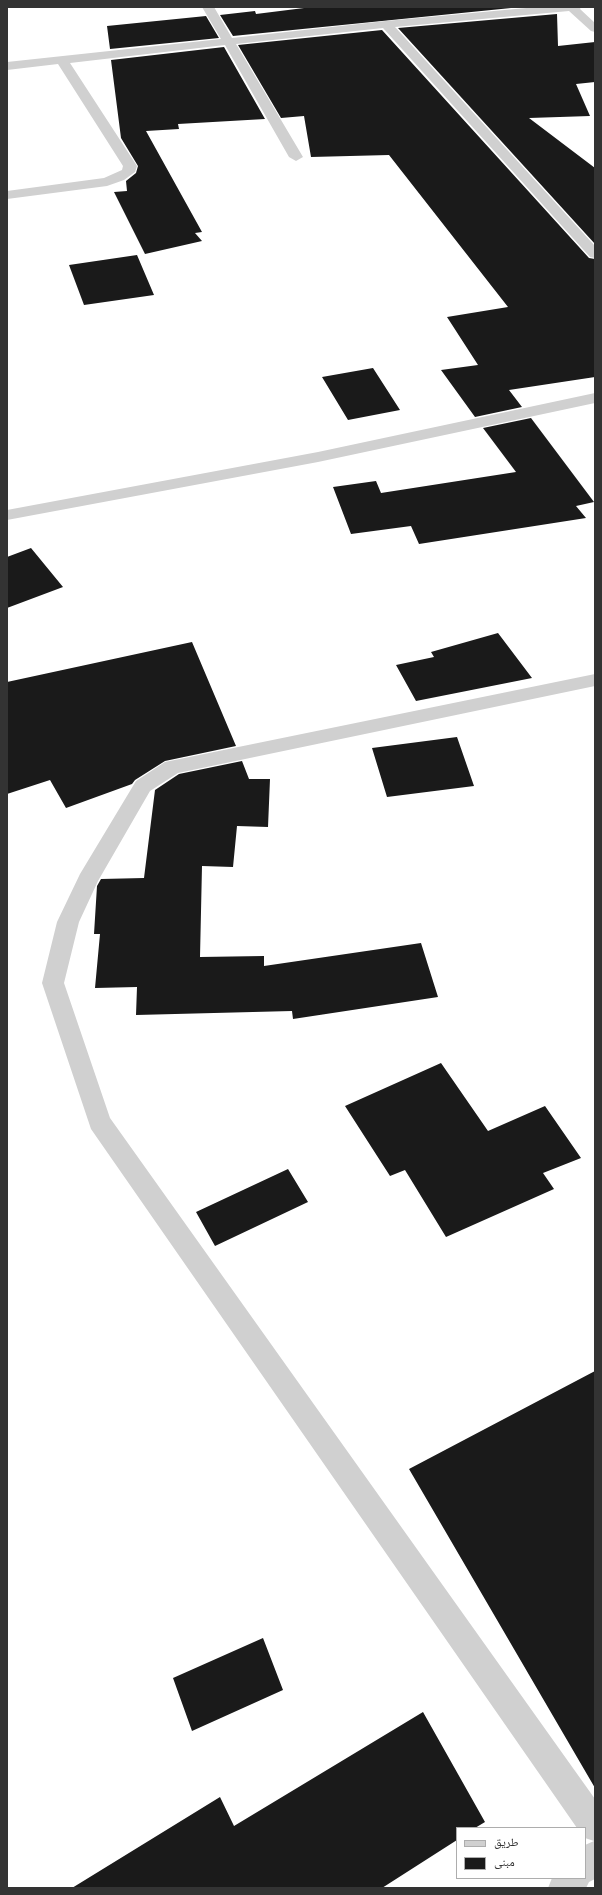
<!DOCTYPE html>
<html>
<head>
<meta charset="utf-8">
<style>
  body { margin:0 }
  #map { position:relative; width:602px; height:1895px; overflow:hidden; background:#fff; font-family:Montserrat,"Noto Naskh Arabic",sans-serif }
  canvas { display:block }
  .frame { position:absolute; inset:0; border:8px solid #333; pointer-events:none }
  .legend { position:absolute; left:456px; top:1827px; width:130px; height:52px; box-sizing:border-box; background:#fff; border:1px solid #adadad; margin:0; padding:5px 7px; list-style:none; font-size:12px; color:#333 }
  .legend li { display:flex; align-items:center; gap:8px; height:20px }
  .legend b { width:20px; border:1px solid #adadad }
</style>
</head>
<body>
<div id="map">
<canvas width="602" height="1895"></canvas>
<div class="frame"></div>
<ul class="legend">
<li><b style="height:5px;background:#d0d0d0"></b>طريق</li>
<li><b style="height:11px;background:#1a1a1a"></b>مبنى</li>
</ul>
</div>
<script>
const g = document.querySelector('canvas').getContext('2d');
g.lineJoin = 'round';
function fill(path, color) { g.fillStyle = color; g.fill(path, 'evenodd'); }
const toPath = rows => new Path2D(rows.map(r => 'M' + r).join(''));
const building = toPath([
  [312,7,521,7,233,36,220,15,255,11,256,14],
  [557,14,558,46,595,42,595,82,576,84,590,116,529,118,595,168,595,244,398,28],
  [206,16,219,38,110,49,107,26],
  [382,30,589,258,595,259,595,377,509,390,522,407,475,417,441,370,478,365,447,317,508,307,389,155,311,157,304,116,281,118,238,45],
  [224,47,265,119,178,124,179,129,146,131,202,232,195,233,202,241,145,254,114,192,127,191,126,181,136,173,138,166,121,138,111,60],
  [137,255,154,295,84,305,69,265],
  [373,368,400,410,348,420,322,377],
  [531,418,594,502,576,506,586,518,419,544,411,526,351,534,333,487,376,481,381,493,516,472,483,428],
  [31,548,63,587,7,608,7,557],
  [498,633,532,678,416,701,396,665,434,657,431,652],
  [192,642,236,746,165,761,135,780,132,784,66,808,50,780,7,794,7,682],
  [457,737,474,786,387,797,372,748],
  [242,761,249,779,270,779,268,827,237,826,233,867,202,866,200,957,264,956,264,966,421,943,438,997,293,1019,292,1011,136,1015,137,987,95,988,100,934,94,934,97,886,101,879,144,878,155,790,179,774],
  [441,1063,488,1131,545,1106,581,1158,543,1173,554,1189,446,1237,405,1170,390,1176,345,1106],
  [288,1169,308,1202,215,1246,196,1212],
  [595,1371,595,1788,409,1469],
  [263,1638,283,1690,192,1731,173,1678],
  [423,1712,485,1822,475,1828,457,1828,457,1840,382,1888,72,1888,220,1797,234,1826]
]);
const street = toPath([
  [202,7,214,7,232,38,386,21,537,7,581,7,580,9,595,23,595,32,591,31,569,11,395,27,595,246,595,258,590,257,383,28,236,44,303,157,296,161,289,157,225,45,70,63,137,166,135,172,124,180,107,186,7,199,7,191,104,178,122,170,123,166,58,64,7,70,7,62,221,39,202,7],
  [595,393,595,403,318,462,7,520,7,510,318,452,595,393],
  [595,674,595,686,178,773,150,791,98,881,79,922,64,983,110,1118,595,1799,595,1879,589,1882,586,1888,548,1888,552,1878,585,1878,585,1845,594,1841,585,1838,585,1828,577,1828,91,1129,42,983,57,922,80,874,136,781,165,762,595,674]
]);
fill(building, '#1a1a1a');
fill(street, '#d0d0d0');
</script>
</body>
</html>
